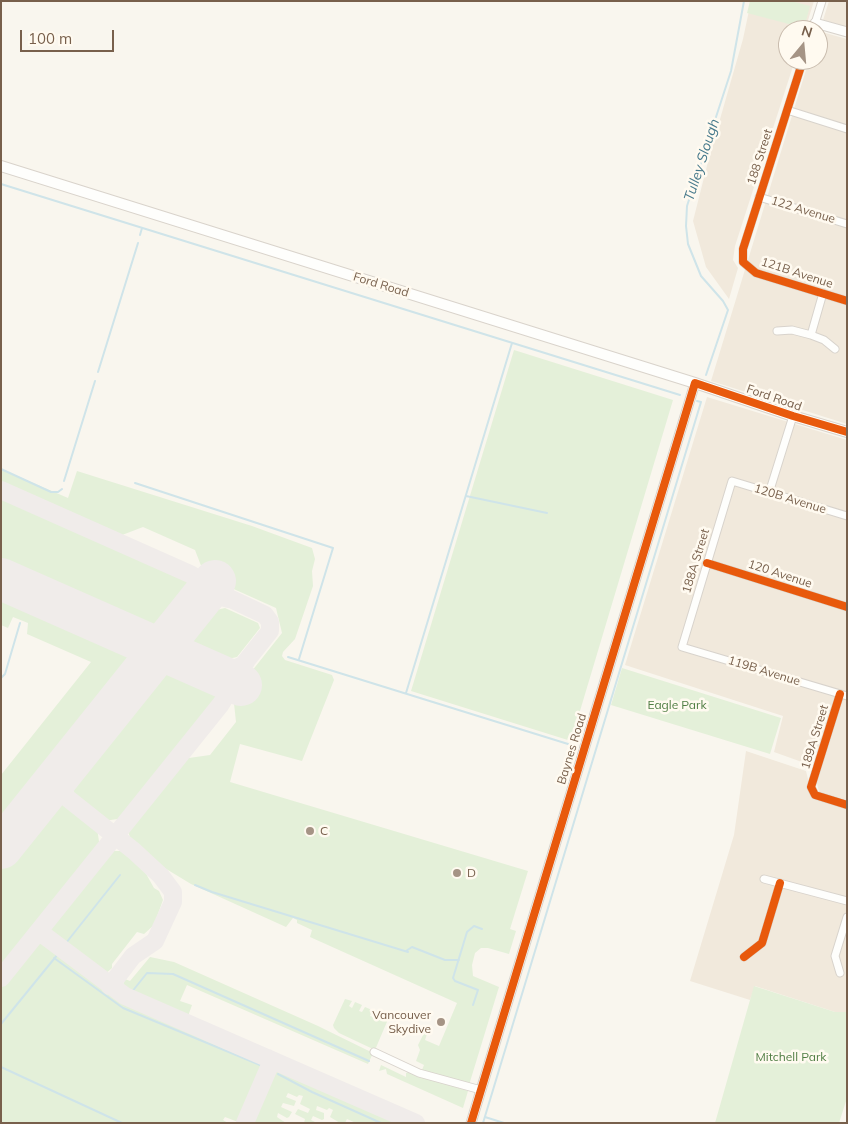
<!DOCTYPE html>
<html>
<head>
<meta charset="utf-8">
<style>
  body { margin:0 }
  #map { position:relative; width:848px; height:1124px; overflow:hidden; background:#f9f6ee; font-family:Mulish,sans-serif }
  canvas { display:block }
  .frame { position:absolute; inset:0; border:2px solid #78604c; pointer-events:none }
  .north { position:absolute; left:778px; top:20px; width:50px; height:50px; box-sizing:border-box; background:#fffaf0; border:1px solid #c9bcae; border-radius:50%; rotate:17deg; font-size:14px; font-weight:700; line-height:20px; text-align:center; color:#78604c }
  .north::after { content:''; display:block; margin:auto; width:18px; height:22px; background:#a59485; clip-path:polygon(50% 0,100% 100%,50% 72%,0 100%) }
  .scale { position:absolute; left:20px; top:30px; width:94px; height:22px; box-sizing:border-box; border:2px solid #78604c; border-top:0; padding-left:6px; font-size:15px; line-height:18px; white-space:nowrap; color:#78604c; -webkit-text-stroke:4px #fffaf0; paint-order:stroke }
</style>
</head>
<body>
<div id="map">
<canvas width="848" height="1124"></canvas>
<div class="frame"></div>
<div class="north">N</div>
<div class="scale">100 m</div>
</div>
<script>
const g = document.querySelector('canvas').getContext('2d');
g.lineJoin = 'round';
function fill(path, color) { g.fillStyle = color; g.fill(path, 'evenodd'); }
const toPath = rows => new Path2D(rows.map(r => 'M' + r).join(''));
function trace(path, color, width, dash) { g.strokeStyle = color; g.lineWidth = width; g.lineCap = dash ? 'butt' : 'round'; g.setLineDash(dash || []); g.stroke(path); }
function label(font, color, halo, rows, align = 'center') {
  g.font = font + ' Mulish,sans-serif'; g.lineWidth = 5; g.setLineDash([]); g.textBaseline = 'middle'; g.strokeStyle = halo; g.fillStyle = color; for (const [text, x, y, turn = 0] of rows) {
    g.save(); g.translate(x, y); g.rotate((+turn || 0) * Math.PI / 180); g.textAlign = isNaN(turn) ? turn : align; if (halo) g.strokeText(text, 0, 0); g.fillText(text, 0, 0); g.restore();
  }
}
const residential = toPath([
  [751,1,814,1,805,30,788,30,788,60,795,60,735,246,733,260,738,268,729,299,706,267,693,221,710,154,743,39],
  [829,1,847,1,847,27,823,20],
  [818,31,847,39,847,424,711,381,809,60,818,60],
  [707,397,847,440,847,800,819,792,813,766,774,752,783,716,625,665],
  [746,751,806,771,813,799,847,809,847,1012,835,1012,755,986,750,1000,690,981,734,835]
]);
const green = toPath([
  [750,1,791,1,810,6,804,28,747,13],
  [514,350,673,400,571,741,411,691],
  [1,469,68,498,77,471,252,526,312,548,315,559,312,571,313,586,295,639,283,652,282,656,285,660,332,675,334,680,302,761,240,744,230,782,528,871,510,929,516,931,509,954,488,948,481,948,475,953,472,965,473,976,499,987,469,1085,422,1070,424,1065,416,1061,420,1050,418,1045,424,1033,427,1034,425,1040,439,1046,457,1003,310,937,312,930,297,923,297,920,293,918,286,927,191,884,158,864,136,848,130,838,127,827,182,759,210,755,236,722,233,694,239,697,248,676,282,633,276,608,227,586,209,572,205,576,195,550,143,527,117,537,1,485],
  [1,495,187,577,191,594,157,637,1,567],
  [1,590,143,653,1,831,1,775,91,662,27,634,28,623,13,617,8,628,1,625],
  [225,608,258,623,260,628,237,657,214,662,177,645,203,613],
  [164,663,213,686,217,702,124,818,104,821,74,797,72,777],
  [622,668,781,718,770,754,611,705],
  [68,804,97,828,100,848,1,971,1,865,48,807],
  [109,851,122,851,132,855,140,863,154,888,159,891,163,900,154,925,144,934,137,932,112,964,112,968,103,976,54,938,47,928],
  [37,939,48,942,118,996,191,1028,190,1031,263,1063,238,1122,225,1117,223,1120,228,1123,1,1123,1,984],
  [150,957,174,962,318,1026,373,1053,368,1064,187,985,180,1001,192,1005,187,1019,121,990,125,979,130,981],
  [754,986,835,1012,847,1012,847,1098,839,1123,715,1123],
  [345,999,352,1001,349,1006,352,1008,355,1002,362,1005,359,1011,362,1012,365,1007,372,1010,370,1016,373,1017,376,1012,389,1017,375,1050,339,1033,334,1028,333,1025],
  [381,1065,406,1077,406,1073,409,1072,468,1091,463,1108,387,1074,386,1069,379,1071],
  [278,1070,396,1123,356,1123,347,1119,345,1123,340,1123,330,1117,333,1110,329,1108,327,1110,317,1106,316,1110,324,1113,324,1119,322,1120,313,1116,311,1120,317,1123,304,1123,305,1119,295,1114,298,1109,308,1113,310,1109,300,1104,303,1096,299,1095,297,1097,288,1093,286,1097,296,1101,294,1106,283,1103,281,1107,292,1112,289,1117,287,1118,278,1113,277,1117,286,1123,252,1123,274,1074]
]);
const stream = toPath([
  [1,184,680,395],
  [140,235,142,228],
  [98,372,138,243],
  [706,375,728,310,723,301,701,276,688,244,686,226,687,206,731,71,744,1],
  [1,469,51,492,58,492,62,489],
  [64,481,95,381],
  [135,483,333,548,299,659],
  [466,496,547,513],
  [288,657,568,744],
  [1,678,5,674,20,623],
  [406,693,512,343],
  [195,885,212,892,408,952],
  [66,943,120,875],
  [406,951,412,947,445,960,459,960],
  [54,958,123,1008,260,1065],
  [131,993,147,973,173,974,369,1061],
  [473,1005,478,990,455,981,453,978,467,932,474,926,482,929],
  [1,1024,58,954],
  [1,1067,122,1123],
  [278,1074,312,1092,381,1123],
  [485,1117,504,1123],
  [483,1123,701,402,697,401]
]);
const taxiway = toPath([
  [1,490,190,574,229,598,265,615,270,622,270,631,243,665,228,672,217,673,208,671],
  [194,607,201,602,210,598,222,597,229,599],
  [51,785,134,851,161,876,173,892,173,902,155,941,133,956,110,986],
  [34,937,40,934,45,936,125,996,416,1123],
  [1,978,221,704,247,660],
  [245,1123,270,1065,270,1060,268,1058]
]);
const runway = toPath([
  [1,579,241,685],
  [1,848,215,581]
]);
const minor = toPath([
  [813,30,822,1],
  [803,60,743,249,743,262,756,273,847,301],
  [787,110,847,129],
  [759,197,847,224],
  [777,331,792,330,811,335,824,340,835,349],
  [811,335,823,293],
  [769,493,793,416],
  [847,516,732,481,682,647,847,696],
  [707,563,847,607],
  [840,694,811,787,815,795,847,805],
  [764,879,847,901],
  [744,957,762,943,780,883],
  [840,973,835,956,847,917],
  [374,1052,419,1073,481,1090]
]);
const tertiary = toPath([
  [815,23,847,32],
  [471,1123,695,383]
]);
const secondary = toPath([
  [1,166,695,383,793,416,847,432]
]);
const cycleway = toPath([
  [803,60,743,249,743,262,756,273,847,301],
  [707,563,847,607],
  [840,694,811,787,815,795,847,805],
  [744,957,762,943,780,883],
  [471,1123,695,383,793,416,847,432]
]);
const markers = [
  [310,831,5,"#a59485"],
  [457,873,5,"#a59485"],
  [441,1022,5,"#a59485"]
];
const streetNames = [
  ["188 Street",760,157,-72],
  ["122 Avenue",803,210,17],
  ["121B Avenue",797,273,18],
  ["Ford Road",381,285,17],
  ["Ford Road",774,398,19],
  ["120B Avenue",790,499,17],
  ["188A Street",696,561,-73],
  ["120 Avenue",780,574,18],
  ["119B Avenue",764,671,17],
  ["189A Street",815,737,-73],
  ["Baynes Road",572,749,-73]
];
const parkNames = [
  ["Eagle Park",677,705],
  ["Mitchell Park",791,1057]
];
const poiNames = [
  ["C",320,831],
  ["D",467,873],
  ["Vancouver",431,1015,"right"],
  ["Skydive",431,1029,"right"]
];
const waterNames = [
  ["Tulley Slough",702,160,-72]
];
fill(residential, '#f1e9dc');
fill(green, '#e4f0d9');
trace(stream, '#cfe4e9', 2);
trace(taxiway, '#f0ecea', 18);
trace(runway, '#f0ecea', 42);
trace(minor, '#d8d3cc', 9);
trace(tertiary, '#d8d3cc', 11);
trace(secondary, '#d9d3cb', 12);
trace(minor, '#fefefc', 7);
trace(tertiary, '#fefefc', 9);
trace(secondary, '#fefefc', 10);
trace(cycleway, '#e8590c', 8);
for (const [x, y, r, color] of markers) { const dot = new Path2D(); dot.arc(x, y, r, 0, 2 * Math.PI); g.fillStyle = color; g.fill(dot); trace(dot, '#fffaf0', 2); }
label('12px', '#78604c', '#fffaf0', streetNames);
label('12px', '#507e44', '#fffaf0', parkNames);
label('12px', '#78604c', '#fffaf0', poiNames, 'left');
label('italic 14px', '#46798b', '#fffaf0', waterNames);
</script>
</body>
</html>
